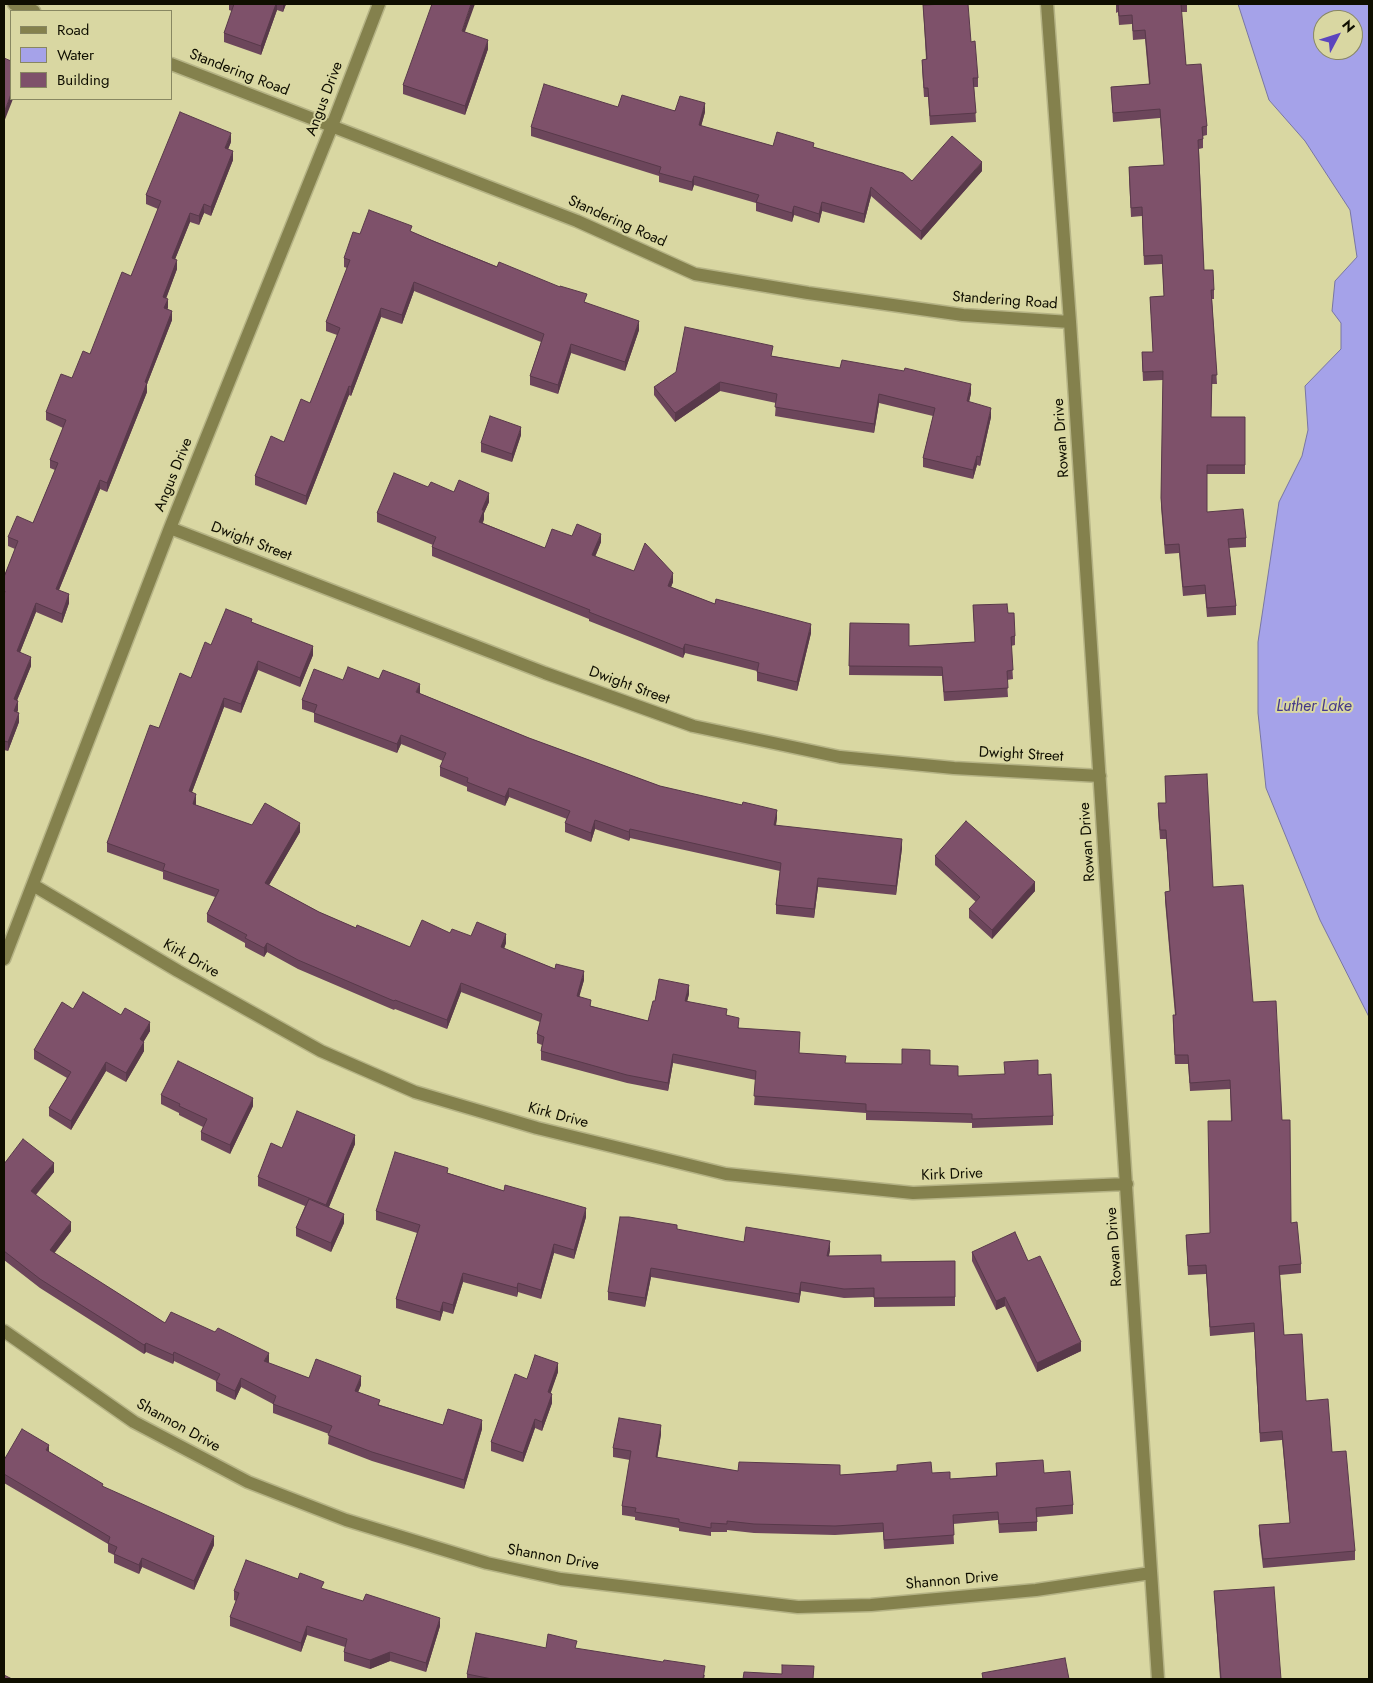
<!DOCTYPE html>
<html>
<head>
<meta charset="utf-8">
<style>
  body { margin:0 }
  #map { position:relative; width:1373px; height:1683px; overflow:hidden; background:#d9d7a2; font-family:Jost,sans-serif }
  canvas { display:block }
  .frame { position:absolute; inset:0; border:5px solid #0f0e00; pointer-events:none }
  .legend { position:absolute; left:10px; top:10px; width:162px; height:90px; box-sizing:border-box; background:#d9d7a2; border:1px solid #888761; margin:0; padding:6px 9px; list-style:none; font-size:15px; color:#0f0e00 }
  .legend li { display:flex; align-items:center; gap:10px; height:25px }
  .legend b { width:25px; border:1px solid #888761 }
  .north { position:absolute; left:1313px; top:10px; width:50px; height:50px; box-sizing:border-box; background:#d9d7a2; border:1px solid #888761; border-radius:50%; rotate:50deg; font-size:14px; font-weight:700; line-height:20px; text-align:center; color:#0f0e00 }
  .north::after { content:''; display:block; margin:auto; width:18px; height:22px; background:#5b46be; clip-path:polygon(50% 0,100% 100%,50% 72%,0 100%) }
</style>
</head>
<body>
<div id="map">
<canvas width="1373" height="1683"></canvas>
<div class="frame"></div>
<ul class="legend">
<li><b style="height:6px;background:#84814d"></b>Road</li>
<li><b style="height:14px;background:#a5a2e9"></b>Water</li>
<li><b style="height:14px;background:#7e516a"></b>Building</li>
</ul>
<div class="north">N</div>
</div>
<script>
const g = document.querySelector('canvas').getContext('2d');
g.lineJoin = 'round';
function fill(path, color) { g.fillStyle = color; g.fill(path, 'evenodd'); }
const toPath = rows => new Path2D(rows.map(r => 'M' + r).join(''));
function trace(path, color, width, dash) { g.strokeStyle = color; g.lineWidth = width; g.lineCap = dash ? 'butt' : 'round'; g.setLineDash(dash || []); g.stroke(path); }
function label(font, color, halo, rows, align = 'center') {
  g.font = font + ' Jost,sans-serif'; g.lineWidth = 4; g.setLineDash([]); g.textBaseline = 'middle'; g.strokeStyle = halo; g.fillStyle = color; for (const [text, x, y, turn = 0] of rows) {
    g.save(); g.translate(x, y); g.rotate((+turn || 0) * Math.PI / 180); g.textAlign = isNaN(turn) ? turn : align; if (halo) g.strokeText(text, 0, 0); g.fillText(text, 0, 0); g.restore();
  }
}
const water = toPath([
  [1238,4,1369,4,1369,1017,1320,920,1266,788,1258,713,1258,642,1279,502,1302,456,1308,430,1305,386,1341,349,1341,323,1332,311,1335,281,1357,257,1350,210,1305,141,1269,100,1238,4],
  [1323,20,1353,20,1353,50,1323,50,1323,20]
]);
const street = toPath([
  [14,4,34,11],
  [1047,4,1070,322,1158,1679],
  [171,64,577,221,695,274,808,293,963,315,1070,322],
  [170,528,545,673,693,726,840,757,954,768,1100,776],
  [33,885,178,971,321,1051,415,1092,537,1128,726,1174,913,1193,1127,1184],
  [4,959,170,528,332,126,379,4],
  [4,1331,134,1422,248,1482,346,1520,487,1563,561,1579,798,1607,871,1605,1036,1590,1151,1573]
]);
const wall = toPath([
  [229,4,286,4,283,12,277,10,261,55,224,42,224,33,232,11,229,10],
  [1116,4,1187,4,1187,12,1181,12,1186,65,1207,126,1207,135,1203,136,1203,148,1199,149,1204,270,1214,290,1214,299,1212,299,1217,384,1212,384,1211,417,1245,417,1245,474,1207,474,1207,512,1246,538,1246,547,1229,548,1236,606,1236,615,1207,617,1205,594,1183,596,1179,553,1165,554,1161,507,1163,380,1143,381,1142,361,1142,352,1153,352,1150,297,1164,296,1162,264,1144,265,1142,216,1131,217,1129,176,1129,167,1164,165,1160,118,1113,122,1111,87,1149,84,1145,39,1133,40,1132,24,1119,25,1118,12,1116,13],
  [923,5,971,42,978,78,978,87,974,87,976,122,930,125,928,97,924,97,922,68,922,60,926,59],
  [465,32,488,49,465,115,403,94,403,85],
  [618,107,705,112,701,126,773,146,814,147,912,181,982,171,921,240,871,196,864,223,822,211,819,223,794,215,792,222,756,211,756,203,694,185,692,191,659,182,659,176,531,136,531,127],
  [231,142,228,149,233,160,211,216,204,213,199,225,190,222,175,259,177,269,166,299,167,309,172,320,147,384,147,392,107,492,100,489,59,590,69,603,62,623,36,612,20,652,31,666,17,700,18,710,17,712,19,722,8,751,4,750,4,577,15,549,8,546,8,537,33,523,55,470,50,468,50,460,63,428,46,420,46,412,90,354,131,276,158,209,146,204,146,195],
  [412,232,587,303,639,330,625,371,571,353,558,394,530,385,530,376,541,342,414,291,402,324,381,317,351,396,349,395,306,505,255,485,255,476,284,442,310,403,337,335,326,331,326,322,347,268,344,267,344,258,360,234],
  [773,356,971,393,969,402,991,417,980,466,977,465,973,479,923,467,923,458,933,416,879,403,874,433,775,416,776,403,720,391,675,422,654,395,654,387],
  [521,435,512,462,481,452,481,443],
  [428,487,454,492,489,502,484,513,484,519,483,523,545,548,572,536,601,542,595,557,634,571,673,582,671,587,715,604,811,633,797,691,757,681,757,671,685,653,683,658,589,621,589,619,432,556,432,547,433,545,377,522,377,513],
  [973,605,1008,613,1015,636,1015,645,1011,646,1013,679,1007,680,1008,697,944,701,942,676,849,675,850,623,909,646,975,642],
  [252,622,313,655,300,687,258,670,241,713,224,707,192,792,196,803,196,805,252,825,300,832,269,885,319,912,356,928,410,947,450,933,506,943,504,949,584,980,579,996,591,1006,648,1021,655,1001,689,994,687,1001,727,1015,739,1028,800,1041,799,1053,846,1063,930,1065,958,1076,1038,1075,1053,1116,1053,1125,972,1128,972,1123,866,1120,866,1113,754,1105,756,1080,673,1063,668,1091,627,1083,541,1060,541,1051,542,1045,537,1043,537,1034,540,1022,461,992,447,1029,395,1009,394,1010,298,969,267,952,264,957,245,947,245,943,207,922,207,914,215,897,163,879,163,872,107,852,107,843,159,728,211,645],
  [379,679,419,693,529,738,660,786,777,818,776,826,902,848,896,895,818,887,814,918,776,914,776,905,780,871,630,838,629,841,595,829,591,842,565,832,565,823,567,819,509,797,505,806,467,791,467,787,440,776,440,767,443,761,401,744,397,753,314,722,314,713,302,709,302,700,343,680],
  [1165,776,1213,887,1253,1002,1282,1120,1291,1223,1301,1264,1301,1273,1280,1275,1284,1335,1306,1401,1332,1452,1355,1551,1355,1560,1263,1568,1259,1534,1259,1525,1290,1523,1282,1440,1260,1442,1254,1332,1210,1336,1206,1274,1188,1275,1186,1235,1210,1233,1231,1121,1230,1089,1190,1091,1188,1064,1175,1064,1173,1024,1173,1015,1175,1015,1165,901,1165,892,1170,891,1166,839,1160,839,1158,812,1158,803,1166,803],
  [935,856,1035,891,992,939,969,918,969,909,976,902,935,865],
  [73,1009,150,1031,143,1042,144,1051,126,1082,106,1071,71,1130,49,1116,49,1108,67,1078,34,1059,34,1050],
  [161,1095,253,1106,230,1154,201,1140,201,1132,203,1127,179,1115,179,1113,161,1104],
  [355,1144,329,1207,344,1223,331,1252,296,1236,296,1228,305,1206,258,1186,258,1177,282,1148],
  [4,1164,54,1172,36,1195,71,1231,54,1253,165,1323,269,1362,268,1363,309,1378,361,1385,358,1392,380,1405,443,1425,482,1429,464,1489,372,1461,328,1444,329,1434,273,1413,273,1404,241,1387,235,1400,216,1391,216,1381,174,1361,173,1364,146,1352,144,1354,40,1288,4,1260],
  [448,1173,586,1217,574,1259,554,1253,541,1299,518,1292,517,1297,463,1282,453,1314,443,1311,440,1321,396,1308,396,1299,417,1233,376,1220,376,1211],
  [677,1230,744,1242,830,1250,829,1256,881,1262,955,1261,955,1306,874,1307,874,1297,844,1298,801,1291,799,1303,651,1277,645,1307,608,1300,608,1292],
  [972,1252,1028,1261,1081,1351,1037,1372,1005,1306,996,1310,972,1261],
  [558,1372,550,1393,552,1403,542,1431,535,1428,523,1462,491,1451,491,1442,527,1379],
  [661,1434,657,1458,738,1471,840,1475,897,1471,897,1465,932,1473,950,1479,996,1476,996,1463,1044,1473,1073,1505,1073,1514,1037,1517,1037,1531,999,1533,998,1520,953,1524,954,1544,884,1549,883,1532,835,1535,754,1533,727,1530,727,1532,711,1532,711,1536,679,1531,679,1528,635,1520,635,1517,622,1515,622,1506,630,1460,613,1457,613,1448],
  [49,1452,103,1487,214,1545,194,1590,142,1567,139,1574,114,1563,114,1555,108,1552,108,1544,4,1483,4,1460],
  [324,1589,440,1626,426,1672,390,1661,370,1669,344,1661,344,1652,345,1647,307,1635,301,1652,230,1626,230,1617,236,1601,234,1600,234,1591],
  [1214,1591,1281,1679,1220,1679],
  [546,1648,577,1649,705,1675,704,1679,467,1679,467,1674]
]);
const shadedWall = toPath([
  [276,4,277,4,277,10,261,55,261,46],
  [283,4,286,4,283,12],
  [471,4,475,4,462,40,462,31],
  [488,40,488,49,465,115,465,106],
  [11,94,11,99,13,99,4,122,4,113],
  [705,103,705,112,699,134,699,125],
  [231,133,231,142,225,157,225,148],
  [233,151,233,160,211,216,211,207],
  [982,162,982,171,921,240,921,231],
  [694,176,694,185,692,191,692,182],
  [871,187,871,196,864,223,864,214],
  [822,202,822,211,819,223,819,214],
  [204,204,204,213,199,225,199,216],
  [794,206,794,215,792,222,792,213],
  [190,213,190,222,172,267,172,258],
  [177,260,177,269,163,306,163,297],
  [414,282,414,291,402,324,402,315],
  [168,299,168,308,164,316,164,308],
  [381,308,381,317,351,396,351,387],
  [172,311,172,320,147,384,147,392,107,492,107,483,145,382],
  [639,321,639,330,625,371,625,362],
  [571,344,571,353,558,394,558,385],
  [720,382,720,391,675,422,675,413],
  [971,384,971,393,967,410,967,401],
  [349,386,349,395,306,505,306,496],
  [879,394,879,403,874,433,874,424],
  [991,408,991,417,980,466,980,457],
  [521,427,521,435,512,462,512,454],
  [977,456,977,465,973,479,973,470],
  [100,480,100,489,56,597,56,589],
  [489,493,489,502,484,513,484,519,479,531,479,522,482,510],
  [601,534,601,542,592,564,592,555],
  [673,573,673,582,668,595,668,586],
  [69,594,69,603,62,623,62,614],
  [36,603,36,612,17,660,17,651],
  [811,624,811,633,797,691,797,682],
  [685,644,685,653,683,658,683,649],
  [313,646,313,655,300,687,300,678],
  [31,657,31,666,14,708,14,699],
  [258,661,258,670,241,713,241,704],
  [420,684,420,693,416,701,416,692],
  [224,698,224,707,189,800,189,791],
  [18,701,18,710,14,720,14,711],
  [19,713,19,722,8,751,8,742],
  [401,735,401,744,397,753,397,744],
  [509,788,509,797,505,806,505,797],
  [196,794,196,803,193,813,193,804],
  [777,810,777,818,774,834,774,825],
  [595,820,595,829,591,842,591,833],
  [300,823,300,832,265,892,265,883],
  [630,829,630,838,629,841,629,832],
  [902,839,902,848,896,895,896,886],
  [818,878,818,887,814,918,814,909],
  [1035,882,1035,891,992,939,992,930],
  [506,934,506,943,501,956,501,947],
  [267,943,267,952,264,957,264,948],
  [584,971,584,980,577,1005,577,996],
  [461,983,461,992,447,1029,447,1020],
  [689,985,689,994,685,1010,685,1001],
  [150,1022,150,1031,140,1048,140,1039],
  [144,1042,144,1051,126,1082,126,1073],
  [673,1054,673,1063,668,1091,668,1083],
  [106,1062,106,1071,71,1130,71,1121],
  [253,1098,253,1106,230,1154,230,1145],
  [355,1135,355,1144,326,1214,326,1205],
  [54,1163,54,1172,31,1200,31,1191],
  [586,1208,586,1217,574,1259,574,1250],
  [344,1214,344,1223,331,1252,331,1243],
  [71,1222,71,1231,50,1259,50,1250],
  [830,1241,830,1250,827,1265,827,1256],
  [554,1244,554,1253,541,1299,541,1290],
  [651,1268,651,1277,645,1307,645,1298],
  [463,1273,463,1282,453,1314,453,1305],
  [801,1282,801,1291,799,1303,799,1294],
  [518,1283,518,1292,517,1297,517,1288],
  [1005,1297,1005,1306,996,1310,996,1301],
  [443,1302,443,1311,440,1321,440,1312],
  [1081,1342,1081,1351,1037,1372,1037,1363],
  [146,1343,146,1352,144,1354,144,1345],
  [174,1352,174,1361,173,1364,173,1355],
  [269,1353,269,1362,264,1370,264,1361],
  [558,1363,558,1372,548,1401,548,1392],
  [361,1376,361,1385,355,1400,355,1391],
  [241,1378,241,1387,235,1400,235,1391],
  [552,1394,552,1403,542,1431,542,1422],
  [535,1419,535,1428,523,1462,523,1453],
  [482,1420,482,1429,464,1489,464,1480],
  [661,1425,661,1434,656,1466,656,1457],
  [49,1445,49,1454,46,1450],
  [214,1536,214,1545,194,1590,194,1581],
  [142,1558,142,1567,139,1574,139,1565],
  [440,1618,440,1626,426,1672,426,1663],
  [307,1626,307,1635,301,1652,301,1643],
  [390,1652,390,1661,370,1669,370,1660]
]);
const building = toPath([
  [234,4,276,4,261,46,224,33,234,4],
  [432,4,471,4,462,31,488,40,465,106,403,85,432,4],
  [946,4,968,4,971,42,975,41,978,78,973,78,976,113,930,116,928,88,924,88,922,60,927,59,923,5,946,4],
  [1118,4,1181,4,1186,65,1201,64,1207,126,1202,127,1203,139,1198,140,1204,270,1213,270,1214,290,1211,290,1217,375,1212,375,1211,417,1245,417,1245,465,1207,465,1207,512,1243,509,1246,538,1228,539,1236,606,1207,608,1205,585,1183,587,1179,544,1165,545,1161,498,1163,371,1143,372,1142,352,1153,352,1150,297,1164,296,1162,255,1144,256,1142,207,1131,208,1129,167,1164,165,1160,109,1113,113,1111,87,1150,84,1145,30,1133,31,1132,15,1119,16,1118,4],
  [4,58,11,61,11,94,4,113,4,58],
  [544,84,618,107,622,95,675,111,680,96,705,103,699,125,773,146,777,132,814,143,813,147,903,173,912,181,952,136,982,162,921,231,871,187,864,214,822,202,819,214,794,206,792,213,756,202,759,195,694,176,692,182,659,173,661,167,531,127,544,84],
  [180,112,231,133,225,148,233,151,211,207,204,204,199,216,190,213,172,258,177,260,163,297,168,299,164,308,172,311,145,382,147,383,107,483,100,480,56,589,69,594,62,614,36,603,17,651,31,657,14,699,18,701,14,711,19,713,8,742,4,741,4,595,5,591,4,591,4,577,18,541,8,537,17,516,33,523,58,463,50,460,66,420,46,412,61,374,72,378,83,351,90,354,122,272,131,276,161,201,146,195,180,112],
  [369,210,412,226,410,231,433,241,497,267,499,262,560,287,560,286,587,294,584,302,639,321,625,362,571,344,558,385,530,376,544,334,414,282,402,315,381,308,351,387,349,386,306,496,255,476,271,436,284,442,301,399,310,403,340,328,326,322,350,260,344,258,353,232,360,234,369,210],
  [685,327,773,346,771,356,840,368,842,360,904,371,905,368,971,384,967,401,991,408,980,457,977,456,973,470,923,458,935,408,879,394,874,424,775,407,777,394,720,382,675,413,654,387,676,372,685,327],
  [490,416,521,427,512,454,481,443,490,416],
  [394,473,428,487,431,482,454,492,459,480,489,493,482,510,484,510,479,522,545,548,552,529,572,536,577,524,601,534,592,555,634,571,645,543,673,573,668,586,715,604,716,599,811,624,797,682,757,672,759,663,685,644,683,649,589,612,590,610,432,547,436,537,377,513,394,473],
  [1007,604,1008,613,1014,613,1015,636,1011,637,1013,670,1007,671,1008,688,944,692,942,667,849,666,850,623,909,624,909,646,975,642,973,605,1007,604],
  [226,609,252,619,251,622,313,646,300,678,258,661,241,704,224,698,189,791,196,794,193,804,252,825,265,803,300,823,265,883,319,912,356,928,357,925,410,947,422,920,450,933,452,929,471,936,477,922,506,934,501,947,555,969,556,964,584,971,577,996,591,1000,590,1006,648,1021,653,1001,655,1001,659,979,689,985,685,1001,727,1009,726,1015,739,1018,738,1028,800,1032,799,1053,846,1056,845,1063,902,1064,902,1049,930,1050,930,1065,958,1066,958,1076,1005,1074,1004,1062,1038,1060,1038,1075,1051,1074,1053,1116,972,1119,972,1114,866,1111,866,1104,754,1096,756,1071,673,1054,668,1083,627,1075,541,1051,544,1037,537,1034,542,1014,461,983,447,1020,395,1000,394,1001,298,960,267,943,264,948,245,938,247,935,207,914,219,890,163,870,165,864,107,843,150,725,159,728,180,673,191,678,205,642,211,645,226,609],
  [348,667,379,679,383,670,420,684,416,692,529,738,660,786,742,805,743,802,777,810,774,825,902,839,896,886,818,878,814,909,776,905,781,863,630,829,629,832,595,820,591,833,565,823,570,811,509,788,505,797,467,782,468,778,440,767,446,753,401,735,397,744,314,713,317,705,302,700,314,669,343,680,348,667],
  [1207,774,1213,887,1243,885,1253,1002,1276,1001,1282,1120,1290,1120,1291,1223,1297,1222,1301,1264,1279,1266,1284,1335,1302,1334,1306,1401,1328,1399,1332,1452,1346,1451,1355,1551,1263,1559,1259,1525,1290,1523,1282,1431,1260,1433,1254,1323,1210,1327,1206,1265,1188,1266,1186,1235,1210,1233,1208,1121,1232,1121,1230,1080,1190,1083,1188,1055,1175,1055,1173,1015,1176,1015,1165,892,1170,891,1166,830,1160,830,1158,803,1166,803,1165,776,1207,774],
  [966,821,1035,882,992,930,969,909,980,897,935,856,966,821],
  [83,992,121,1015,125,1008,150,1022,140,1039,144,1042,126,1073,106,1062,71,1121,49,1108,71,1072,34,1050,62,1002,73,1009,83,992],
  [178,1061,253,1098,230,1145,201,1132,207,1119,179,1106,180,1104,161,1095,178,1061],
  [297,1111,355,1135,326,1205,258,1177,271,1143,282,1148,297,1111],
  [23,1139,54,1163,31,1191,71,1222,50,1250,165,1323,171,1312,215,1332,218,1328,269,1353,264,1361,309,1378,316,1359,361,1376,355,1391,380,1400,378,1405,443,1425,448,1409,482,1420,464,1480,372,1452,328,1435,332,1426,273,1404,276,1396,241,1378,235,1391,216,1382,220,1374,174,1352,173,1355,146,1343,144,1345,40,1279,4,1251,4,1164,23,1139],
  [395,1152,448,1168,447,1173,504,1191,505,1185,586,1208,574,1250,554,1244,541,1290,518,1283,517,1288,463,1273,453,1305,443,1302,440,1312,396,1299,420,1225,376,1211,395,1152],
  [309,1199,344,1214,331,1243,296,1228,309,1199],
  [620,1217,629,1217,677,1225,677,1229,744,1242,746,1227,830,1241,827,1256,881,1255,881,1262,955,1261,955,1297,874,1298,874,1288,844,1289,801,1282,799,1294,651,1268,645,1298,608,1292,620,1217],
  [1015,1232,1028,1261,1040,1256,1081,1342,1037,1363,1005,1297,996,1301,972,1252,1015,1232],
  [535,1355,558,1363,548,1392,552,1394,542,1422,535,1419,523,1453,491,1442,515,1374,527,1379,535,1355],
  [619,1418,661,1425,656,1457,738,1471,739,1462,840,1465,840,1475,897,1471,897,1465,931,1462,932,1473,950,1472,950,1479,997,1476,996,1463,1043,1460,1044,1473,1070,1471,1073,1505,1036,1508,1037,1522,999,1524,998,1512,953,1515,954,1535,884,1540,883,1523,835,1526,754,1524,727,1521,727,1524,711,1523,711,1528,679,1522,679,1519,635,1512,636,1508,622,1506,631,1451,613,1448,619,1418],
  [22,1429,49,1445,46,1450,103,1484,102,1486,214,1536,194,1581,142,1558,139,1565,114,1554,117,1547,108,1543,110,1537,4,1474,4,1460,22,1429],
  [246,1560,298,1579,300,1573,324,1582,321,1588,363,1601,366,1594,440,1618,426,1663,390,1652,370,1660,344,1652,347,1639,307,1626,301,1643,230,1617,239,1593,234,1591,246,1560],
  [1274,1587,1281,1679,1221,1679,1214,1591,1274,1587],
  [476,1633,546,1648,548,1634,577,1641,575,1648,663,1662,664,1660,705,1666,703,1679,492,1679,467,1674,476,1633],
  [1065,1658,1069,1679,983,1679,982,1673,1065,1658],
  [782,1665,814,1666,813,1679,743,1679,744,1672,782,1674,782,1665],
  [4,1675,12,1679,4,1679,4,1675]
]);
const streetNames = [
  ["Standering Road",239,73,21],
  ["Angus Drive",325,99,-69],
  ["Standering Road",617,222,24],
  ["Standering Road",1005,301,4],
  ["Rowan Drive",1062,438,-94],
  ["Angus Drive",174,475,-68],
  ["Dwight Street",251,542,21],
  ["Dwight Street",629,686,20],
  ["Dwight Street",1021,755,3],
  ["Rowan Drive",1088,842,-94],
  ["Kirk Drive",191,959,30],
  ["Kirk Drive",558,1116,15],
  ["Kirk Drive",952,1175,-2],
  ["Rowan Drive",1115,1247,-94],
  ["Shannon Drive",178,1426,29],
  ["Shannon Drive",553,1558,10],
  ["Shannon Drive",952,1581,-5]
];
const waterNames = [
  ["Luther Lake",1314,707]
];
fill(water, '#a5a2e9');
trace(water, '#7876a3', 1);
trace(street, '#b5b385', 15);
trace(street, '#84814d', 12);
fill(wall, '#6c465b');
fill(shadedWall, '#58394a');
fill(building, '#7e516a');
trace(building, '#58394a', 1);
label('15px', '#0f0e00', '#d9d7a2', streetNames);
label('italic 16px', '#44388a', '#d9d7a2', waterNames);
</script>
</body>
</html>
